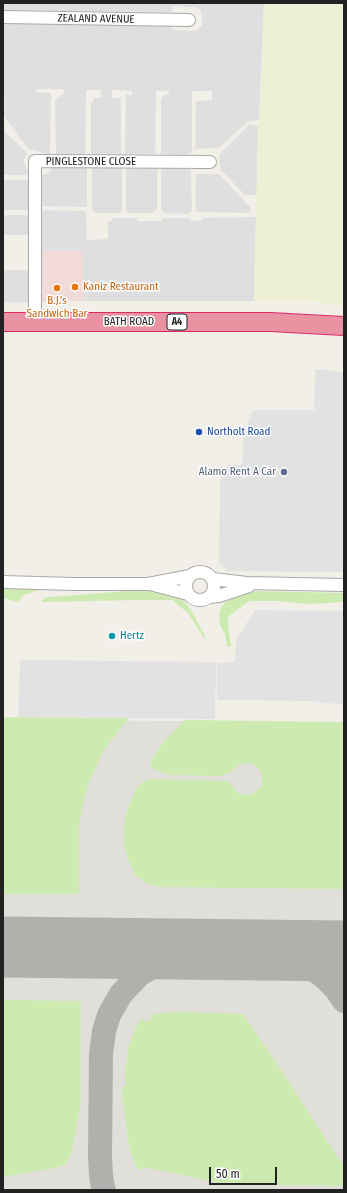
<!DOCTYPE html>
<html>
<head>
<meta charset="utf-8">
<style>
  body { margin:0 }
  #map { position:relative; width:347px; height:1193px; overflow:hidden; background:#f2efe9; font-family:"Fira Sans Condensed",sans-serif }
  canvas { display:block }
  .frame { position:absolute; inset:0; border:4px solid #222; pointer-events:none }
  .scale { position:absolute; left:209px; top:1167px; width:68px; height:18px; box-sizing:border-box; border:2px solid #222; border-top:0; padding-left:5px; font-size:12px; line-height:14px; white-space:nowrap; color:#222; -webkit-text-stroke:3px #fff; paint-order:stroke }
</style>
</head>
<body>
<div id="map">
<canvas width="347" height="1193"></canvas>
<div class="frame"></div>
<div class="scale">50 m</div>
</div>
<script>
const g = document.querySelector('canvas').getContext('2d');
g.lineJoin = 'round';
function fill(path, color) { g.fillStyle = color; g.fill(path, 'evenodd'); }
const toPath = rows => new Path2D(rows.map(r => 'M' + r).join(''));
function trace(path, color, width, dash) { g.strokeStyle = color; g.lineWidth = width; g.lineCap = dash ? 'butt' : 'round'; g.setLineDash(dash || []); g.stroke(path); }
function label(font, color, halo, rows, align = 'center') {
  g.font = font + ' "Fira Sans Condensed",sans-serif'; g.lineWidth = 3; g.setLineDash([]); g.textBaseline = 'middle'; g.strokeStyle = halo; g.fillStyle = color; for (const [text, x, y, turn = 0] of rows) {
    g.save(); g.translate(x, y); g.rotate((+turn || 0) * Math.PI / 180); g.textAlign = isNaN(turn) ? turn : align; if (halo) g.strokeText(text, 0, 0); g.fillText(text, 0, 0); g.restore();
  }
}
const residential = toPath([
  [3,3,264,3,259,120,247,122,219,148,195,149,196,101,212,100,212,91,195,91,192,92,192,152,187,155,161,154,161,99,165,95,169,95,169,91,156,91,155,154,125,155,126,94,132,95,132,91,112,90,112,98,121,98,121,155,91,155,91,105,94,98,101,98,101,90,86,90,85,155,56,154,55,101,64,93,63,89,37,89,36,92,51,93,50,154,45,154,36,150,29,150,3,115,3,109,5,107,4,89,3,89,3,23,172,25,172,30,196,31,202,25,202,18,200,9,194,7,173,6,172,12,3,10],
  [250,124,258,126,257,195,245,195,220,169,219,155],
  [3,130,27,153,24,159,24,163,28,171,28,175,3,175],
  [87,167,87,207,41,206,42,175,48,173,52,168],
  [122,167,122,210,120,213,95,213,92,210,92,168],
  [157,167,157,209,154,213,129,213,126,210,126,168],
  [187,167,191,171,192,211,188,214,164,213,161,210,161,168],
  [196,174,219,174,251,208,251,210,248,213,197,212,195,210],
  [3,180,28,180,29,210,3,210],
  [40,210,84,211,86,212,87,240,108,239,108,221,112,221,112,218,137,218,137,221,162,221,163,218,189,218,192,221,202,220,202,218,256,217,254,301,83,301,82,251,41,251],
  [3,215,29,215,29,235,3,235],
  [3,270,28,270,28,303,3,302]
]);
const commercial = toPath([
  [41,251,82,251,83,301,41,302]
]);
const airport = toPath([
  [3,719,344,723,344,1190,3,1190]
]);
const farmland = toPath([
  [264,3,344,3,344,306,308,301,254,301,258,126,261,93]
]);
const grass = toPath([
  [3,589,42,589,24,595,18,602,3,598],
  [140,590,160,592,174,595,184,601,192,612,205,636,205,640,188,613,172,600,139,600,41,602,44,598,51,597],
  [256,591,344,593,344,602,309,604,278,601,249,601,228,617,228,625,231,646,227,647,225,634,220,625,219,616,220,610,224,603,231,598,244,593],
  [3,717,129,718,104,750,90,780,83,804,79,824,79,894,3,894],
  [186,720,344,722,344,889,160,887,148,884,136,876,130,865,124,845,124,832,125,817,130,802,138,786,147,780,154,779,227,781,231,784,235,790,238,793,246,795,254,793,260,788,262,784,262,776,260,770,254,765,249,763,239,765,232,771,222,776,170,775,157,771,151,767,151,762,159,748,168,737],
  [3,1000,81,1001,81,1103,72,1151,65,1165,55,1168,3,1177],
  [182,1012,243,1014,282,1071,344,1167,344,1186,226,1184,143,1167,140,1171,138,1170,130,1152,122,1096,122,1087,126,1086,125,1072,129,1044,139,1021,143,1019,146,1022,152,1019,151,1015,161,1013]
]);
const parking = toPath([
  [315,369,344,372,344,572,227,571,219,562,220,480,228,464,242,465,244,433,253,410,314,410],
  [255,610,344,611,344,704,323,703,310,701,217,700,217,663,235,662,236,640],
  [20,660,216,662,215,719,18,717]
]);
const taxiway = toPath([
  [263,950,297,960,309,966,324,977,335,988,344,1001],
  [104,1190,102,1183,101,1174,100,1157,101,1054,104,1031,109,1015,121,994,140,974,166,959,189,949]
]);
const runway = toPath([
  [3,947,344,951]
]);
const minor = toPath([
  [3,17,189,20],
  [35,322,35,161,210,162],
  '186 586a14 14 0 1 1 28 0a14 14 0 1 1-28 0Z',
  [213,579,247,583,344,585],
  [3,582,73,584,148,584,190,576],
  [150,584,188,594],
  [210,597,219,596,249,586]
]);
const highway = toPath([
  [3,322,270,322,344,326]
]);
const markers = [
  [75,287,4,"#e8710a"],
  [57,288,4,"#e8710a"],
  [199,432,4,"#1a4fb4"],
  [284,472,4,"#5c6f8a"],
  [112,636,4,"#0f9aa8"]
];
const shields = [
  [177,322,20]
];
const shieldNames = [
  ["A4",177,322]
];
const streetNames = [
  ["ZEALAND AVENUE",96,19,1],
  ["PINGLESTONE CLOSE",91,162],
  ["BATH ROAD",129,322]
];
const foodNames = [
  ["Kaniz Restaurant",83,287],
  ["B.J.'s",57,301,"center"],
  ["Sandwich Bar",57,314,"center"]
];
const transitNames = [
  ["Northolt Road",207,432]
];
const serviceNames = [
  ["Alamo Rent A Car",276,472]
];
const cultureNames = [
  ["Hertz",120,636]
];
fill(residential, '#e0dfdf');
fill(commercial, '#f2dad9');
fill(airport, '#e1dfda');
fill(farmland, '#eef0d5');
fill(grass, '#cdebb0');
fill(parking, '#e2e2e2');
trace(taxiway, '#b1b0ac', 24);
trace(runway, '#b1b0ac', 61);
trace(minor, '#a9a9a9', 14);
trace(highway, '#dc2a67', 20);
trace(minor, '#fff', 12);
trace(highway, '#e892a2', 18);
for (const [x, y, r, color] of markers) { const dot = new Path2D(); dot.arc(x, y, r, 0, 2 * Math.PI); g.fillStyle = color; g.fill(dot); trace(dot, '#fff', 1.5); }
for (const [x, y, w] of shields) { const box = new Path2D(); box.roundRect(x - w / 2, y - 8, w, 16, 3); g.fillStyle = '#fff'; g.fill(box); trace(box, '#222', 1); }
label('bold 10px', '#222', null, shieldNames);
label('11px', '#222', '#fff', streetNames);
label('11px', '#c56008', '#fff', foodNames, 'left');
label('11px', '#164399', '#fff', transitNames, 'left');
label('11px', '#4e5e75', '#fff', serviceNames, 'right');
label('11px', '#0d838f', '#fff', cultureNames, 'left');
</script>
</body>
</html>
